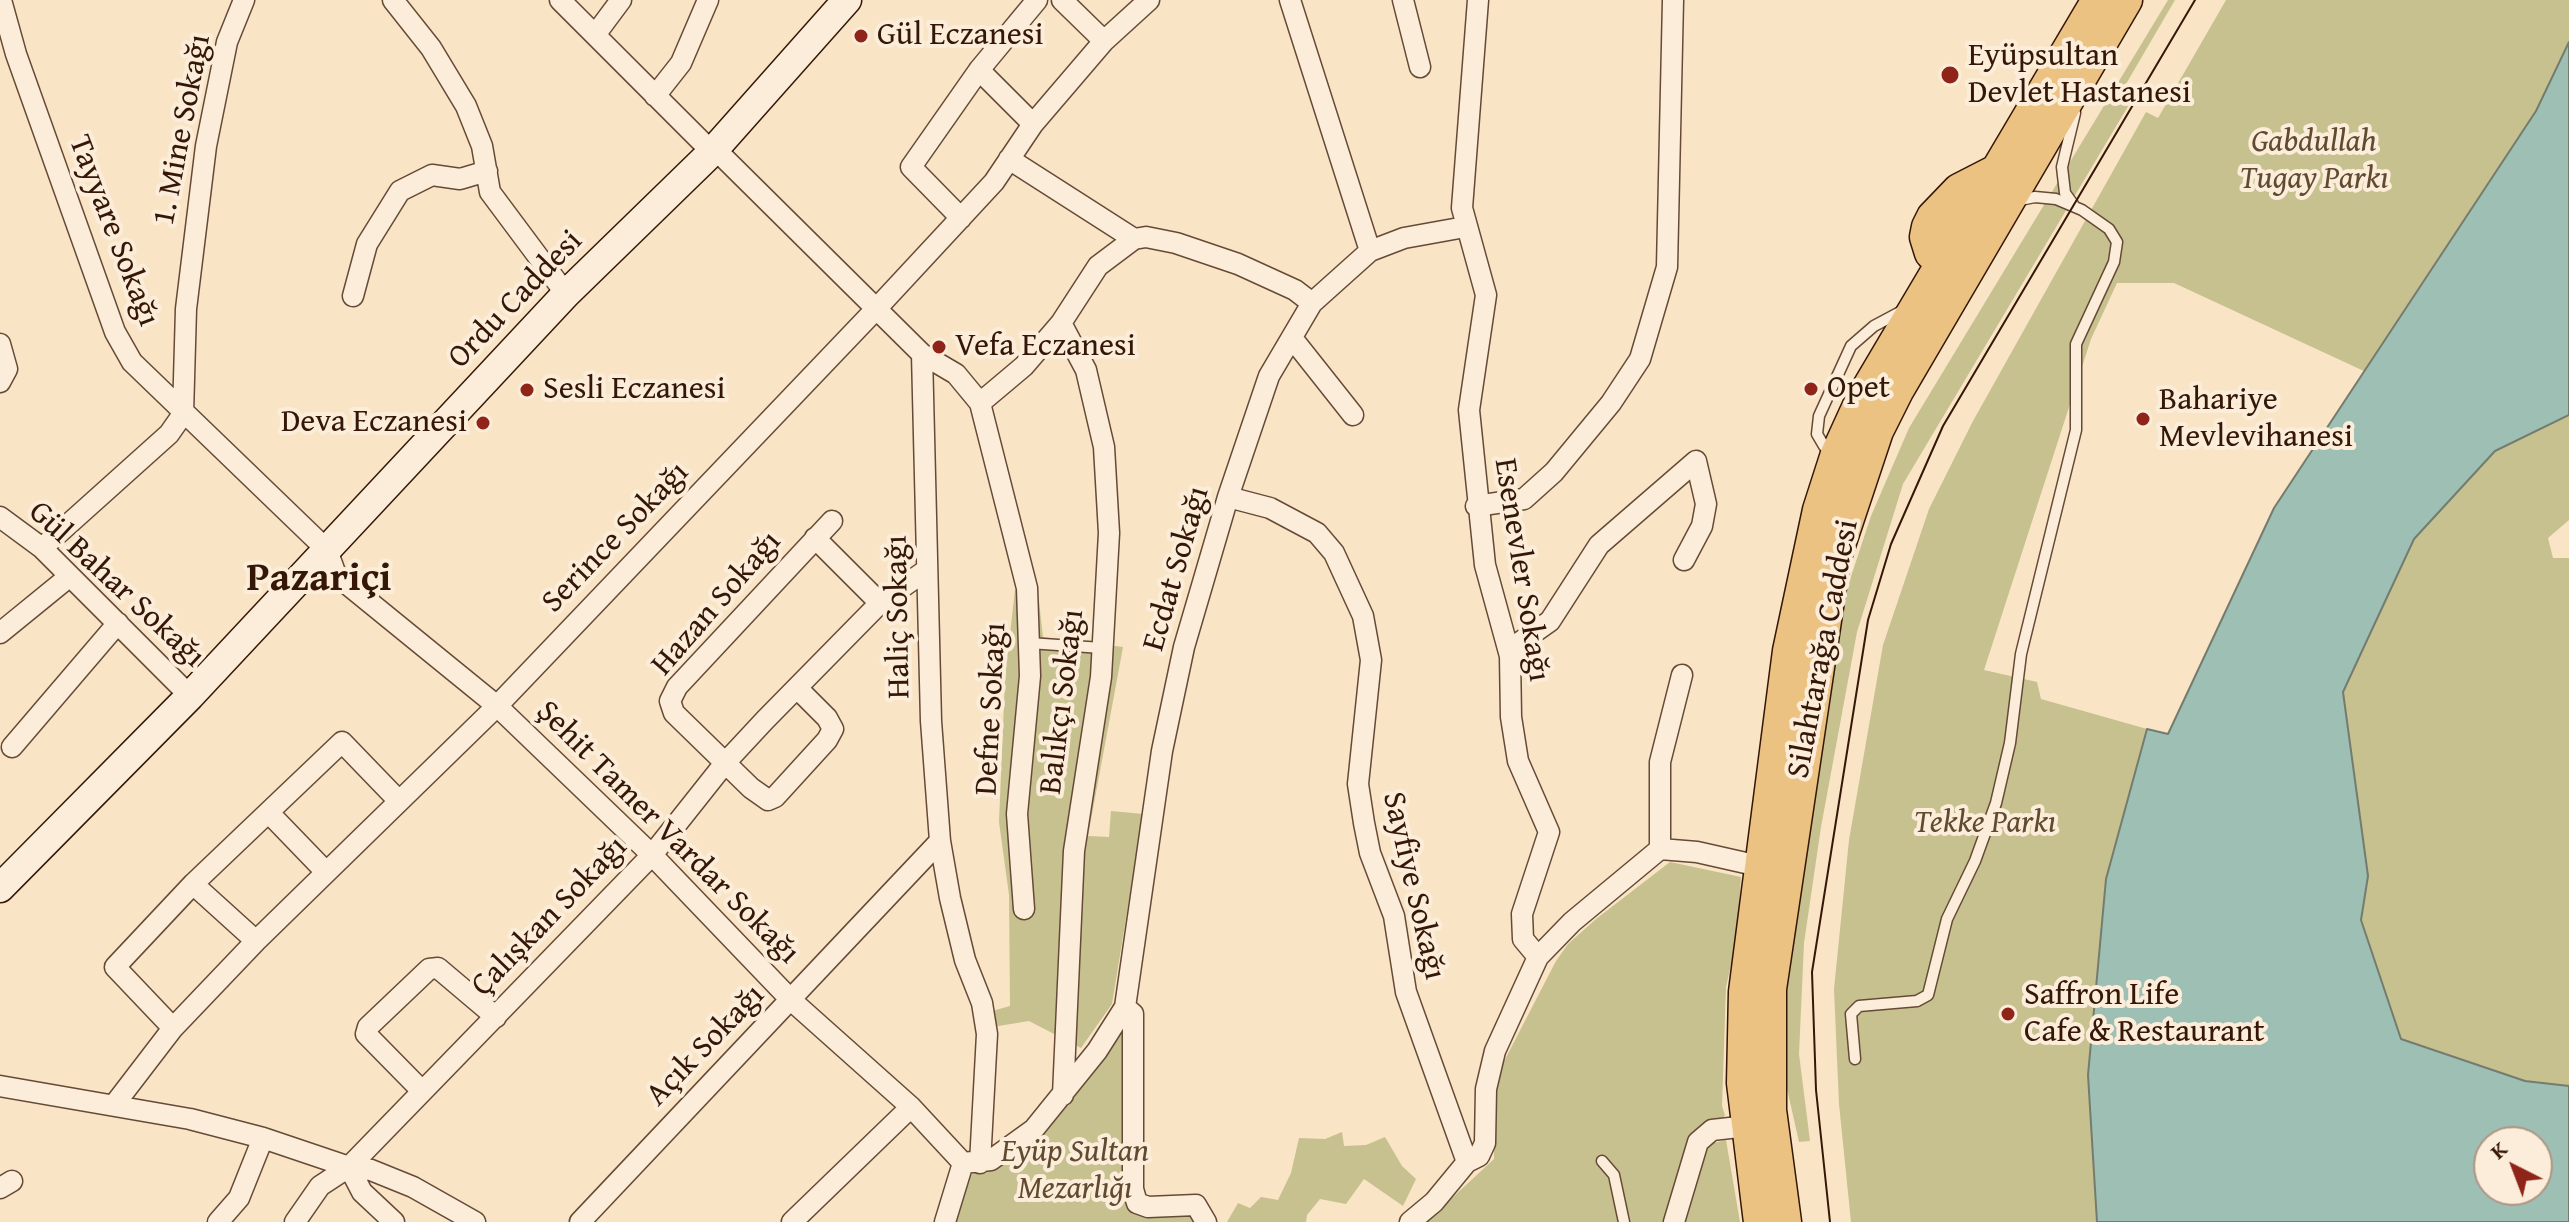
<!DOCTYPE html>
<html>
<head>
<meta charset="utf-8">
<style>
  body { margin:0 }
  #map { position:relative; width:2569px; height:1222px; overflow:hidden; background:#f9e4c5; font-family:"Gentium Book Plus",serif }
  canvas { display:block }
  .north { position:absolute; left:2473px; top:1126px; width:80px; height:80px; box-sizing:border-box; background:#fbedd9; border:2px solid #ac9785; border-radius:50%; rotate:318deg; font-size:22px; font-weight:700; line-height:32px; text-align:center; color:#351708 }
  .north::after { content:''; display:block; margin:auto; width:28px; height:36px; background:#8f2418; clip-path:polygon(50% 0,100% 100%,50% 72%,0 100%) }
</style>
</head>
<body>
<div id="map">
<canvas width="2569" height="1222"></canvas>
<div class="north">K</div>
</div>
<script>
const g = document.querySelector('canvas').getContext('2d');
g.lineJoin = 'round';
function fill(path, color) { g.fillStyle = color; g.fill(path, 'evenodd'); }
const toPath = rows => new Path2D(rows.map(r => 'M' + r).join(''));
function trace(path, color, width, dash) { g.strokeStyle = color; g.lineWidth = width; g.lineCap = dash ? 'butt' : 'round'; g.setLineDash(dash || []); g.stroke(path); }
function label(font, color, halo, rows, align = 'center') {
  g.font = font + ' "Gentium Book Plus",serif'; g.lineWidth = 8; g.setLineDash([]); g.textBaseline = 'middle'; g.strokeStyle = halo; g.fillStyle = color; for (const [text, x, y, turn = 0] of rows) {
    g.save(); g.translate(x, y); g.rotate((+turn || 0) * Math.PI / 180); g.textAlign = isNaN(turn) ? turn : align; if (halo) g.strokeText(text, 0, 0); g.fillText(text, 0, 0); g.restore();
  }
}
const green = toPath([
  [2168,0,2175,0,2119,96,2130,103,1903,484,1857,632,1821,827,1804,943,1799,1054,1810,1141,1799,1142,1786,1084,1783,1001,1834,628,1871,516,1909,428],
  [2226,0,2569,0,2569,42,2536,111,2366,372,2174,283,2117,283,2091,339,1984,670,2037,682,2041,699,2147,729,2106,879,2088,1075,2097,1222,1851,1222,1839,1104,1834,989,1849,840,1883,645,1929,509,1973,421,2146,112,2158,118],
  [2569,415,2569,520,2548,538,2553,558,2569,558,2569,1086,2525,1081,2401,1039,2361,920,2368,876,2343,692,2414,539,2495,451],
  [1037,584,1043,637,1123,647,1088,836,1109,837,1111,811,1143,814,1112,1004,1081,1048,1029,1021,980,1029,978,1015,1010,1006,1009,895,999,822,1005,679,1015,590],
  [1670,862,1741,877,1737,938,1726,987,1722,1106,1725,1115,1668,1222,1426,1222,1494,1159,1494,1091,1499,1071,1556,961,1568,944,1596,919],
  [1123,1033,1127,1207,1140,1214,1188,1213,1195,1222,954,1222,963,1183,1117,1035],
  [1342,1132,1344,1146,1366,1145,1385,1137,1402,1166,1416,1179,1403,1206,1364,1179,1346,1204,1320,1199,1307,1215,1306,1222,1227,1222,1238,1203,1250,1208,1261,1197,1278,1200,1291,1173,1299,1138,1325,1139],
  [1726,1140,1740,1222,1680,1222,1701,1146]
]);
const water = toPath([
  [2569,42,2569,415,2495,451,2414,539,2343,692,2368,876,2361,920,2401,1039,2525,1081,2569,1086,2569,1222,2097,1222,2088,1075,2106,879,2147,729,2168,734,2274,508,2536,111,2569,42],
  [2489,1142,2537,1142,2537,1190,2489,1190,2489,1142]
]);
const service = toPath([
  [2073,204,2065,193,2062,167,2075,113],
  [1833,452,1824,446,1817,434,1819,416,1851,346,1874,326,1904,310],
  [1029,643,1102,648],
  [1855,1059,1851,1014,1859,1006,1917,1001,1928,995,1947,919,1975,861,1996,803,2010,743,2021,654,2076,430,2076,344,2114,262,2117,242,2109,229,2082,210,2056,199,2035,197,2015,201],
  [1602,1161,1614,1175,1624,1222]
]);
const minor = toPath([
  [1,0,16,54,115,332,132,362,327,550,336,575,497,706,652,855,791,1000,911,1107,963,1163],
  [393,0,431,48,466,106,482,146,490,192,566,294],
  [560,0,712,152],
  [1062,0,1104,41],
  [1403,0,1420,67],
  [1478,0,1462,208,1486,295,1469,410,1485,565,1510,656,1511,717,1518,761,1549,832,1522,914,1523,939,1538,957],
  [595,35,621,0],
  [979,70,1033,124],
  [655,96,681,63,708,0],
  [715,149,922,354,931,721,940,841,950,898,965,960,982,1003,987,1034,980,1163],
  [1009,159,1134,239,1146,237,1176,243,1238,264,1295,290,1312,303],
  [961,218,911,167,979,70,1037,0],
  [1370,251,1404,238,1465,227],
  [353,296,367,244,400,191,432,175,460,179,487,171],
  [1061,323,1086,370,1104,447,1109,533,1101,677,1074,851,1063,1095],
  [1292,338,1353,415],
  [0,344,7,369,0,382],
  [922,354,956,374,980,403,1027,588,1030,676,1017,814,1024,909],
  [980,403,1024,366,1061,323,1098,266,1134,239],
  [1228,497,1270,508,1317,533,1334,553,1363,616,1371,660,1358,784,1364,823,1370,853,1394,916,1406,992,1467,1162],
  [1476,506,1524,499,1554,472,1611,403,1640,359,1667,267,1673,0],
  [0,517,42,548,190,696],
  [815,538,880,603],
  [42,548,169,434,183,414,186,309,206,146,227,42,244,0],
  [0,633,70,576],
  [1510,656,1519,643,1550,621,1599,545,1696,461,1706,504,1702,526,1684,560],
  [797,688,827,718,833,729,827,740,775,797,768,800,751,788,674,713,670,701,677,687,832,521],
  [12,747,118,623],
  [270,814,326,872],
  [1660,849,1660,762,1682,675],
  [193,884,342,742,398,800],
  [1125,1007,1133,1014,1133,1189,1137,1203,1148,1207,1196,1205,1206,1222],
  [173,1028,115,967,193,884,256,941],
  [0,1086,190,1119,263,1138,349,1167,362,1192,394,1222],
  [422,1091,366,1034,368,1027,429,969,438,968,496,1017],
  [114,1105,173,1028,256,941,497,706,877,308,994,182,1033,124,1104,41,1149,0],
  [963,1163,991,1160,1034,1129,1097,1051,1125,1007,1162,751,1184,647,1228,497,1269,376,1312,303,1370,251,1290,0],
  [349,1167,371,1170,413,1187,475,1222],
  [0,1188,12,1181],
  [218,1222,239,1198,263,1138],
  [295,1222,320,1186,349,1167,652,855,725,763,765,720,880,603,925,571],
  [580,1222,940,841],
  [792,1222,911,1107],
  [945,1222,963,1163],
  [1410,1222,1434,1202,1467,1162,1479,1156,1485,1143,1486,1089,1495,1051,1538,957,1572,922,1660,849,1697,852,1759,866],
  [1674,1222,1698,1142,1712,1130,1748,1126]
]);
const secondary = toPath([
  [0,888,190,696,566,294,712,152,847,0]
]);
const primary = toPath([
  [1961,268,1942,263,1931,253,1926,237,1928,227,1933,217,1959,190,1996,171],
  [1760,1222,1743,1083,1745,992,1789,651,1819,510,1837,454,1863,397,2098,0],
  [1785,1222,1770,1110,1770,989,1834,560,1877,431,1897,391,2126,0]
]);
const tram = toPath([
  [1830,1222,1816,1090,1812,972,1868,620,1891,544,1943,426,2195,0]
]);
const markers = [
  [861,36,8,"#8f2418"],
  [1950,75,10,"#8f2418"],
  [939,347,8,"#8f2418"],
  [1811,389,8,"#8f2418"],
  [527,390,8,"#8f2418"],
  [2143,419,8,"#8f2418"],
  [483,423,8,"#8f2418"],
  [2008,1014,8,"#8f2418"]
];
const poiNames = [
  ["Gül Eczanesi",877,36],
  ["Eyüpsultan",1968,57],
  ["Devlet Hastanesi",1968,94],
  ["Vefa Eczanesi",955,347],
  ["Opet",1827,389],
  ["Sesli Eczanesi",543,390],
  ["Bahariye",2159,401],
  ["Mevlevihanesi",2159,438],
  ["Deva Eczanesi",467,423,"right"],
  ["Saffron Life",2024,996],
  ["Cafe & Restaurant",2024,1033]
];
const streetNames = [
  ["1. Mine Sokağı",183,130,-79],
  ["Tayyare Sokağı",113,231,69],
  ["Ordu Caddesi",516,300,-46],
  ["Serince Sokağı",616,538,-46],
  ["Ecdat Sokağı",1177,569,-74],
  ["Esenevler Sokağı",1521,570,81],
  ["Gül Bahar Sokağı",116,585,43],
  ["Hazan Sokağı",717,604,-49],
  ["Haliç Sokağı",899,617,-91],
  ["Silahtarağa Caddesi",1824,649,-79],
  ["Balıkçı Sokağı",1063,702,-83],
  ["Defne Sokağı",992,709,-87],
  ["Şehit Tamer Vardar Sokağı",667,833,45],
  ["Sayfiye Sokağı",1413,886,77],
  ["Çalışkan Sokağı",550,917,-46],
  ["Açık Sokağı",706,1046,-46]
];
const parkNames = [
  ["Gabdullah",2314,143],
  ["Tugay Parkı",2314,180],
  ["Tekke Parkı",1985,824],
  ["Eyüp Sultan",1075,1153],
  ["Mezarlığı",1075,1190]
];
const districtNames = [
  ["Pazariçi",319,580]
];
fill(green, '#c6c18f');
fill(water, '#9ebfb4');
trace(water, '#747c6f', 2);
trace(service, '#664a37', 13);
trace(minor, '#664a37', 23);
trace(secondary, '#351708', 31);
trace(primary, '#351708', 35);
trace(service, '#fbedd9', 10);
trace(minor, '#fbedd9', 20);
trace(secondary, '#fbedd9', 28);
trace(primary, '#ecc282', 32);
trace(tram, '#351708', 2);
for (const [x, y, r, color] of markers) { const dot = new Path2D(); dot.arc(x, y, r, 0, 2 * Math.PI); g.fillStyle = color; g.fill(dot); trace(dot, '#fbedd9', 3); }
label('32px', '#351708', '#fbedd9', poiNames, 'left');
label('32px', '#351708', '#fbedd9', streetNames);
label('italic 32px', '#604a30', '#fbedd9', parkNames);
label('bold 40px', '#351708', '#fbedd9', districtNames);
</script>
</body>
</html>
